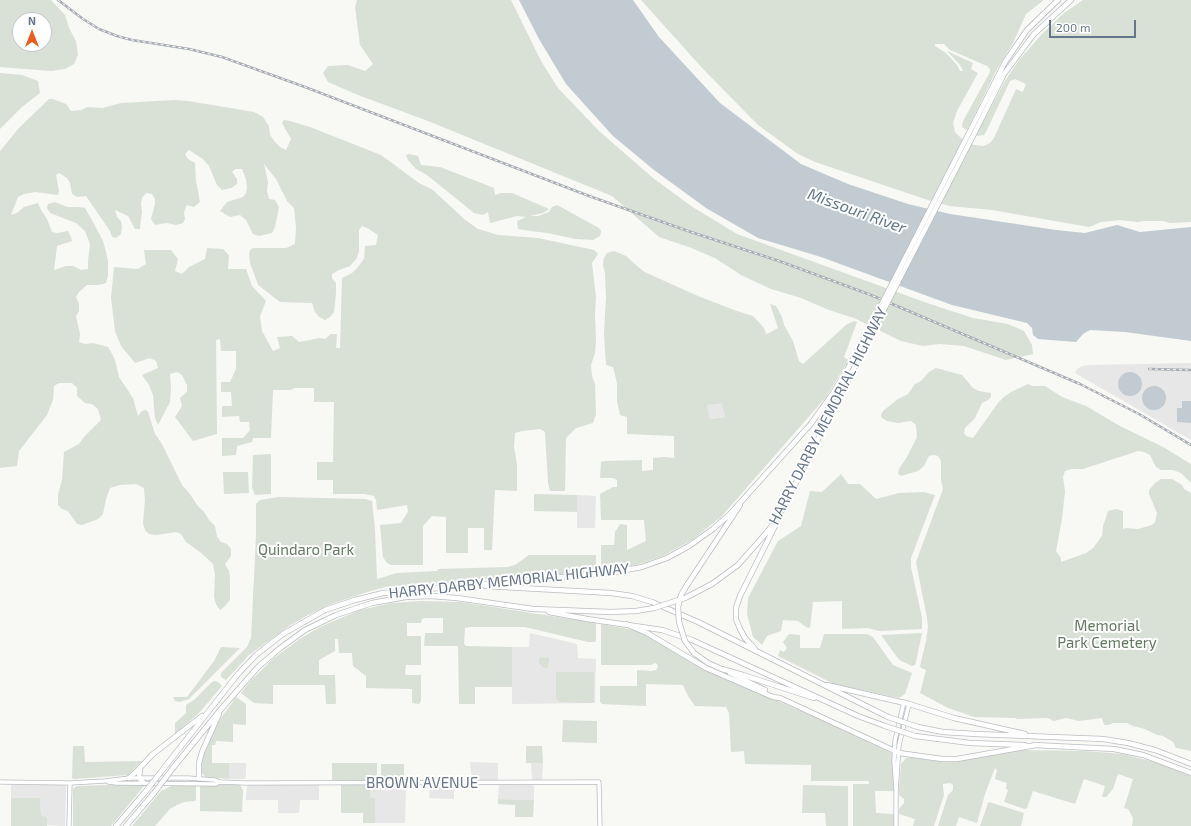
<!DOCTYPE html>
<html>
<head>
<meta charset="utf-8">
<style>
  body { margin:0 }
  #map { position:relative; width:1191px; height:826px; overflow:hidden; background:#f8f8f5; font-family:"Exo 2",sans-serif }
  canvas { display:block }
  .north { position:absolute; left:12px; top:12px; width:40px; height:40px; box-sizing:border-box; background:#fff; border:1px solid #c1c8cf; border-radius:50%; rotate:0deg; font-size:11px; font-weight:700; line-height:16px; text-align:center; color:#657688 }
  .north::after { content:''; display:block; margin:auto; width:14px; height:18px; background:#ef5b1e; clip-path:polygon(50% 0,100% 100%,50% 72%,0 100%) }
  .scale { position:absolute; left:1049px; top:20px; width:87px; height:18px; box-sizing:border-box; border:2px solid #657688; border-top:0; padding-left:5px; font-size:12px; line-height:14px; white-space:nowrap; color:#657688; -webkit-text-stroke:3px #fff; paint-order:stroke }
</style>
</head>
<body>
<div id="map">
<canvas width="1191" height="826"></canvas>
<div class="north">N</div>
<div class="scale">200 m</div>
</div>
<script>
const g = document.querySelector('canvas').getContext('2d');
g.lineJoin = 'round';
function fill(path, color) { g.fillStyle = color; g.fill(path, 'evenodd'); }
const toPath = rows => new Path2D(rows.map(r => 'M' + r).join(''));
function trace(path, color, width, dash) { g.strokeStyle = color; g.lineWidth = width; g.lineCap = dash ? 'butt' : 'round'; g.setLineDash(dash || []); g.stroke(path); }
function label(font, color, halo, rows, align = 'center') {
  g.font = font + ' "Exo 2",sans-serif'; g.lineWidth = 4; g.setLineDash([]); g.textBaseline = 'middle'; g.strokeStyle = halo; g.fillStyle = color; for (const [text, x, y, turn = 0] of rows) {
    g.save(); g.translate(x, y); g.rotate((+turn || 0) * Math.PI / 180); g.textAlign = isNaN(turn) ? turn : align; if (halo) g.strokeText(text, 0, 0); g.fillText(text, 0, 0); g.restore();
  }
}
const built = toPath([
  [1191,363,1191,440,1075,373,1077,369,1082,366,1089,365],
  [723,402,725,417,710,419,707,405],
  [577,495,596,496,595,528,577,528],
  [530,633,577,644,578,658,596,659,595,703,512,704,512,647,529,647],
  [470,762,498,763,498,780,472,780],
  [229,763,246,763,246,776,245,779,229,779],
  [531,763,543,763,542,780,532,780],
  [11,785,63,785,66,787,65,826,47,825,47,817,41,817,40,798,11,798],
  [249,785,318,785,319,786,319,800,300,800,299,813,278,813,278,800,246,800,247,787],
  [370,785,406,786,405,823,375,823,375,798,370,798],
  [430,785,453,786,454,786,454,799,429,798],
  [499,785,532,785,534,786,534,800,498,799]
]);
const green = toPath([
  [0,0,51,0,65,15,69,28,76,41,78,55,74,64,65,69,51,71,0,67],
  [20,20,44,20,44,44,20,44],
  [357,0,511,0,541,61,558,88,599,131,653,178,691,206,737,234,930,304,973,318,1008,324,1024,331,1032,345,1033,354,1006,360,964,346,939,344,923,346,901,341,854,318,829,310,801,298,771,289,741,275,715,258,689,247,659,237,612,196,428,121,358,95,328,82,323,73,328,66,348,65,365,71,373,64,360,45,355,7],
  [641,0,1044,0,1026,14,1013,43,997,69,967,130,962,127,963,121,990,72,990,69,987,66,950,50,944,44,935,44,935,46,946,53,957,65,960,71,963,71,960,65,947,51,973,63,971,69,978,73,957,111,953,123,955,132,961,138,974,145,983,146,990,143,994,138,1016,89,1023,92,1026,84,1015,79,1010,81,987,130,984,135,978,136,976,135,1006,79,1020,59,1042,34,1064,13,1080,2,1083,0,1191,0,1191,222,1170,223,1163,221,1144,221,1138,222,1120,220,1101,222,1089,227,992,210,950,206,928,200,815,162,798,154,758,125,704,70],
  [0,73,22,75,38,81,40,93,22,107,0,129],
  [49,99,53,99,66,104,71,111,81,110,87,107,103,108,121,103,175,100,188,101,254,112,263,117,269,126,270,135,275,142,280,147,286,150,291,139,282,123,284,120,290,121,310,127,381,155,419,183,433,190,464,219,478,229,498,235,538,238,594,250,598,254,592,263,596,297,595,313,596,341,595,353,591,365,592,376,595,384,596,414,593,423,576,428,566,438,565,491,550,491,548,483,545,432,540,429,522,431,515,433,514,447,517,464,517,491,495,490,492,550,484,550,484,528,468,528,468,553,446,553,446,517,432,516,423,526,423,565,391,565,387,563,383,557,380,525,401,523,408,512,407,505,377,510,376,500,374,496,364,494,333,494,333,480,317,480,317,462,333,462,334,402,314,402,314,388,294,388,291,390,273,390,271,438,253,438,252,442,237,446,236,455,222,456,222,438,243,438,250,430,249,422,240,422,239,416,222,417,222,406,232,406,231,392,221,392,221,382,230,382,236,369,236,351,221,351,220,339,216,340,217,434,193,441,175,417,182,406,180,398,187,392,187,385,182,375,177,372,170,374,171,387,170,402,158,425,155,418,153,395,149,385,142,375,158,368,156,361,150,358,135,363,121,346,115,331,111,298,114,267,138,269,146,264,144,250,171,250,178,259,175,271,182,274,189,267,205,259,207,248,223,249,229,255,228,269,246,269,252,286,266,301,260,316,262,331,273,351,280,348,277,337,292,336,299,342,320,338,325,339,331,334,337,334,336,348,340,348,342,278,352,273,358,267,364,259,365,246,376,245,378,235,367,228,362,226,359,230,359,251,357,258,350,266,339,270,332,274,332,278,336,283,336,293,334,312,330,317,325,320,319,317,315,312,312,303,280,302,258,285,250,263,249,254,250,250,253,248,286,248,295,244,296,227,294,208,287,201,276,179,264,164,268,182,267,191,269,199,275,200,279,207,275,227,272,233,259,236,253,234,246,220,240,215,230,217,220,211,227,202,243,197,246,193,247,187,246,179,242,169,235,169,232,172,237,179,237,184,231,188,222,190,217,185,209,166,203,159,189,150,185,154,188,159,195,163,196,181,200,202,194,207,187,205,184,212,185,219,183,223,176,225,167,223,155,225,151,219,155,204,155,199,152,194,146,193,142,198,141,204,142,213,141,219,140,229,135,229,128,216,115,210,117,217,121,221,122,227,121,234,116,238,112,237,110,231,86,196,77,197,72,194,70,183,67,178,59,173,56,175,59,191,58,195,35,192,24,194,18,197,11,215,17,213,24,207,38,203,41,210,47,219,52,232,57,233,68,231,71,237,72,241,57,246,54,270,66,266,73,266,81,270,88,269,88,261,90,244,85,231,76,223,50,213,47,208,48,204,55,202,67,207,79,207,85,208,93,222,103,241,106,252,108,261,108,276,106,283,98,285,87,285,79,292,76,297,79,304,79,311,76,316,80,334,79,342,85,344,93,343,108,347,111,352,115,360,119,377,133,398,138,416,142,411,146,410,148,412,155,434,162,444,182,485,190,494,197,505,204,512,209,520,215,526,217,537,221,542,227,544,231,549,231,556,225,564,229,571,230,578,230,600,225,606,220,610,216,604,214,597,215,575,213,564,200,552,186,542,181,534,176,532,156,535,149,534,145,530,143,523,145,500,144,488,136,484,120,485,110,488,106,499,103,514,98,519,82,525,77,524,68,511,62,509,58,505,58,495,62,480,64,452,79,444,84,437,101,420,98,409,92,404,85,403,77,396,77,388,72,383,59,383,54,386,53,400,47,415,19,451,17,466,0,468,0,151,19,128],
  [409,154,418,156,421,165,440,167,494,188,495,195,501,193,512,193,549,209,543,213,530,216,538,216,549,212,552,207,557,205,599,228,601,231,600,236,593,240,576,239,547,233,523,230,518,229,517,221,526,217,517,216,490,223,488,212,483,215,474,213,427,175,416,169,408,160,406,155],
  [614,251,626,256,643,271,649,274,698,296,734,310,753,316,764,328,766,334,769,333,778,328,770,304,776,306,782,317,784,325,793,341,799,361,803,364,846,325,854,321,857,322,844,357,849,360,826,397,721,517,692,540,663,556,643,563,619,569,601,571,601,545,614,545,615,532,620,524,627,525,627,550,646,541,644,520,601,520,600,494,613,487,617,487,617,480,613,478,600,478,601,462,604,461,642,460,642,471,653,470,653,458,664,457,675,458,674,456,674,436,627,434,627,417,620,415,617,401,617,383,613,367,606,365,604,334,606,297,605,273,603,265,604,258,607,253],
  [722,403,725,417,710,419,707,405],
  [936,368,962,375,973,388,979,391,991,393,991,397,988,400,982,403,975,418,965,428,964,433,966,436,973,438,998,403,1004,397,1011,392,1028,384,1032,386,1045,386,1062,397,1086,406,1120,426,1163,447,1191,464,1191,483,1181,473,1173,470,1161,470,1156,467,1150,455,1144,452,1138,451,1083,469,1071,469,1065,471,1063,477,1065,491,1062,519,1056,551,1061,558,1061,562,1086,553,1093,548,1102,536,1103,526,1108,511,1116,509,1123,511,1123,529,1126,528,1138,529,1152,525,1155,522,1157,513,1149,494,1149,490,1155,483,1161,479,1172,479,1182,485,1184,489,1191,493,1191,751,1176,748,1173,742,1163,736,1157,735,1145,729,1133,726,1127,723,1113,723,1109,725,1104,725,1102,718,1079,721,1066,718,1054,721,1047,718,1016,719,1016,718,974,717,948,708,920,693,926,670,921,668,920,666,926,641,928,627,927,618,916,562,943,489,941,480,941,461,938,456,934,455,929,456,924,466,918,471,901,476,898,474,899,469,907,457,917,437,916,425,911,421,898,423,887,421,882,418,881,415,883,411,898,399,908,394,915,384,921,381,929,372],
  [271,454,271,494,255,495,252,487,253,455],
  [223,472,248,472,249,493,224,494],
  [841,474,848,484,860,484,876,499,899,493,924,492,935,495,911,558,911,567,922,618,922,629,879,631,868,628,842,629,842,601,813,602,810,628,806,627,798,621,783,620,781,631,767,636,762,645,753,637,747,614,748,598,778,541,801,526,810,491,822,492],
  [534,494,577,495,577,512,534,511],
  [279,497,365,499,372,501,375,530,377,579,397,573,437,571,438,569,507,567,515,565,529,555,596,555,596,572,410,585,386,587,367,592,329,605,308,615,289,626,249,655,226,680,221,677,221,673,247,647,251,638,256,536,256,504,260,500],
  [421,601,461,602,596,623,596,640,595,642,588,642,525,627,470,627,465,628,464,644,466,646,512,647,512,687,475,687,475,704,459,704,458,646,424,646,425,633,443,633,443,618,425,618,422,619,421,623,407,623,407,636,421,636,421,665,406,665,405,673,406,675,421,675,421,701,419,704,412,703,412,689,366,688,366,676,353,666,352,653,339,653,338,639,335,639,335,651,319,660,319,675,335,675,336,703,335,704,326,704,325,685,273,685,273,704,254,703,241,693,251,680,274,658,301,638,322,626,360,610,392,603],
  [601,624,634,630,642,633,705,669,826,722,891,753,893,756,894,791,875,791,876,813,894,814,894,826,853,826,853,784,869,784,869,781,811,781,811,765,745,764,744,751,731,752,729,713,726,707,695,706,688,696,683,685,646,684,646,706,602,704,600,702,600,686,637,686,637,670,651,671,656,670,658,667,657,664,655,663,651,665,601,665],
  [922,633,916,662,915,665,912,666,901,661,897,657,881,635],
  [789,634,800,635,800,648,820,648,824,634,867,634,873,637,893,665,912,673,905,694,899,698,834,684,778,656,780,650,784,652,787,648,783,642],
  [221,647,240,648,189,699,180,702,175,701,173,697,187,697,214,661],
  [541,657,549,658,548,668,543,668,539,663,539,659],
  [556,672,594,672,594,702,592,702,592,703,588,703,560,702,556,698],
  [215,681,218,682,222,686,199,713,175,734,175,723,186,713,186,705,194,700,212,682],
  [236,697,246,704,246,725,233,724,233,742,216,741,215,745,212,745,212,763,229,763,229,779,205,777,201,772,201,763,206,749,216,725],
  [563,720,597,721,597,743,562,742],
  [73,746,84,746,85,762,142,761,128,775,74,779,72,778],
  [526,746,542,746,543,763,526,763],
  [1022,750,1085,751,1123,754,1158,763,1191,776,1191,826,1132,826,1133,818,1128,809,1124,808,1133,779,1118,774,1113,789,1106,797,1102,797,1105,786,1084,779,1075,804,1033,791,1027,808,1025,809,1004,802,1008,790,1006,789,1007,783,995,779,997,770,995,768,985,794,977,823,959,817,956,826,938,826,948,795,953,790,953,785,950,783,943,784,943,787,944,795,934,826,913,826,915,819,899,814,899,809,904,803,904,799,899,795,899,790,901,764,906,758,912,757,934,761,951,761],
  [332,763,377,763,377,778,375,780,332,780],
  [381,764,404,764,404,780,381,779],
  [108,785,145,785,111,826,73,826,73,789,75,787,78,786],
  [173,785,194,785,196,786,196,800,195,801,184,802,177,805,170,809,155,826,132,826,161,791],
  [202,785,240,785,243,790,242,812,200,811,200,787],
  [341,785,370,785,370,798,375,798,375,823,363,823,363,813,341,813],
  [803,785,848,786,848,826,826,826,825,813,802,813],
  [11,798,40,798,41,816,47,817,47,826,11,826],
  [498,799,534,800,533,817,515,817,515,805,498,804],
  [989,802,1024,813,1021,826,980,826,988,803]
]);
const water = toPath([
  [519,0,633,0,659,37,720,103,801,164,848,184,908,204,950,214,1056,230,1085,233,1117,225,1140,232,1191,227,1191,341,1125,332,1090,330,1083,334,1076,342,1038,339,1033,335,1032,328,1027,323,952,305,821,257,758,238,706,208,654,170,613,136,566,84,539,39],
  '1118 384a12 12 0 1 1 24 0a12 12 0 1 1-24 0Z',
  '1142 398a12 12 0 1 1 24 0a12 12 0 1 1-24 0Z',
  [1182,401,1191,401,1191,423,1177,422,1177,408,1182,408]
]);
const secondary = toPath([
  [0,782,70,783,105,781,129,778,188,778,215,780,220,782,245,783,599,782,600,826],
  [108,782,116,783,216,784,220,782],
  [896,789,894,761,895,740,904,702],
  [69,826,70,783],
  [896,826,896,792,899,745,909,704]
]);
const highway = toPath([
  [971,129,1005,62,1027,30,1058,0],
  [975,132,1004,74,1034,34,1071,0],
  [687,585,740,505],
  [485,586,611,593,632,596,652,602,698,622,888,717],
  [685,598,712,584,738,565,768,531,780,514,876,325],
  [549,612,587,619,662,630,692,640,858,716,885,726],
  [626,624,647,633,706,668,773,697,780,698,899,753,942,759,957,759,1036,745],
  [755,649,745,638,740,629,736,619,736,608,740,596,776,524],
  [694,653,708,663,724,670],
  [722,669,743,675,814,698],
  [730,673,765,690],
  [827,685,909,704,954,718,1025,734],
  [918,727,943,732,976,734,1103,739,1128,743,1155,750,1191,764],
  [915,736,970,743,1025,745],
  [1034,745,1114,749,1143,755,1191,773],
  [164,768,238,674,256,655,283,634,325,610,355,600,383,593,609,573,642,567,667,558,689,546,713,529,730,514,810,425,833,393,847,370,872,323],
  [173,768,222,708,258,667,279,649,305,630,336,615,372,603,406,597,431,596,457,598,533,609,611,612,636,611],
  [140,769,139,778,144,783],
  [129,778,136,772,153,754,202,716],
  [199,778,199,763,202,752,219,714],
  [116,826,146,791],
  [126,826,154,793]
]);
const rail = toPath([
  [58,0,83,19,99,29,117,36,132,40,189,49,222,57,305,87,589,196,688,231,779,261,871,295,1080,384,1139,414,1191,445],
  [1149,369,1191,370]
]);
const highwayBridge = toPath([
  [872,323,971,129],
  [876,325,975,132],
  [687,585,681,595,678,607,679,622,685,641,694,653],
  [636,611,654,608,685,598],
  [888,717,918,727],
  [885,726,915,736],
  [146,791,164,768],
  [154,793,173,768]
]);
const streetNames = [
  ["HARRY DARBY MEMORIAL HIGHWAY",828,416,-63],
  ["HARRY DARBY MEMORIAL HIGHWAY",509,581,-6],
  ["BROWN AVENUE",422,783]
];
const parkNames = [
  ["Quindaro Park",306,550],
  ["Memorial",1107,626],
  ["Park Cemetery",1107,643]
];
const waterNames = [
  ["Missouri River",857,211,20]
];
fill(built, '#e6e7e6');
fill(green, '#d9e0d6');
fill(water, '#c1cbd1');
trace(secondary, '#b8bdc2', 5);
trace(highway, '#babdc1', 6);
trace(secondary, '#fff', 3.5);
trace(highway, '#fff', 4.5);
trace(rail, '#a8adb4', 2.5);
trace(rail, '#fff', 1, [3]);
trace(highwayBridge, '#babdc1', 6, []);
trace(highwayBridge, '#fff', 4.5);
label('15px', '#657688', '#fff', streetNames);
label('15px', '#647a60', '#fff', parkNames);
label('italic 16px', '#617884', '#fff', waterNames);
</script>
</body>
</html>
